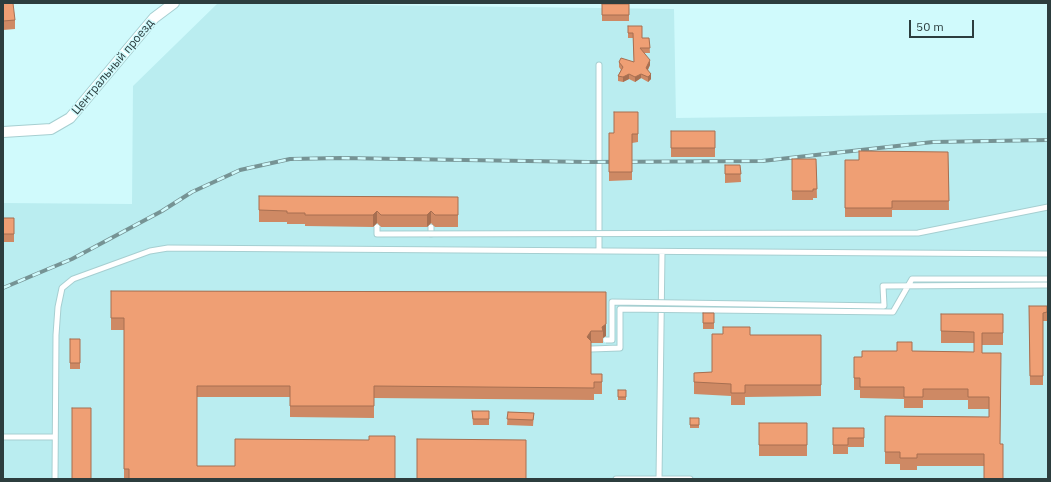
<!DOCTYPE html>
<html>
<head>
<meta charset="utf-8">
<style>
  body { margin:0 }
  #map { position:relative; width:1051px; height:482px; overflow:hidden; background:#d0fafc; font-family:"IBM Plex Sans",sans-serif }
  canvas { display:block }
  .frame { position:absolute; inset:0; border:4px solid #2c3d3e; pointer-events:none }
  .scale { position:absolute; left:909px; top:20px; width:65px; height:18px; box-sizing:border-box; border:2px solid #2c3d3e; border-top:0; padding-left:5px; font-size:12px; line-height:14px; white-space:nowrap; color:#2c3d3e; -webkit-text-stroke:3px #d0fafc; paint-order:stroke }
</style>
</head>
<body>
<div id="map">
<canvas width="1051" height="482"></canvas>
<div class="frame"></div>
<div class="scale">50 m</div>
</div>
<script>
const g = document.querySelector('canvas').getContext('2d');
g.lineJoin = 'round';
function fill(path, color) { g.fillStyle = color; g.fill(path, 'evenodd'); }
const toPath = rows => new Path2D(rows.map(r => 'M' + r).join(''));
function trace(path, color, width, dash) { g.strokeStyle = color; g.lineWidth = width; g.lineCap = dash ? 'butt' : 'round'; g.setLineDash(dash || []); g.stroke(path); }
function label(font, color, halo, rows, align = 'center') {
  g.font = font + ' "IBM Plex Sans",sans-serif'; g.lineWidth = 3; g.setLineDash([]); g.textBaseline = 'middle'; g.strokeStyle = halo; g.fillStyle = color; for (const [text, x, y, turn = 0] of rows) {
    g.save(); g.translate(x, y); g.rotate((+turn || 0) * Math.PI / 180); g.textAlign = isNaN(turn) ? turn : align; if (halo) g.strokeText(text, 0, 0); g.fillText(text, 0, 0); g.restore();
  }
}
const built = toPath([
  [218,3,674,9,676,118,1048,113,1048,479,3,479,3,203,132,204,133,86]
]);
const lane = toPath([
  [431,227,431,234],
  [599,251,599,65],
  [3,437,55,437],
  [55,479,56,335,58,307,62,288,73,279,150,251,168,248,1048,254],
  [616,479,690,479],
  [659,479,662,252]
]);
const street = toPath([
  [3,132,51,129,70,118,154,18,174,3]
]);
const rail = toPath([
  [3,288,72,259,162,211,192,192,240,170,290,159,341,158,589,162,762,161,933,142,1048,140]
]);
const laneBridge = toPath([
  [377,227,377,234,918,233,1048,207],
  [606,340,612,340,612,302,884,306,883,286,1048,285],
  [591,349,620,348,620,309,893,312,912,279,1048,279]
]);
const wall = toPath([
  [3,3,15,20,15,29,3,30],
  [602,4,629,4,629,21,602,21],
  [628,26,642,38,649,38,650,53,644,53,650,65,648,70,651,79,648,82,641,78,635,82,629,79,623,82,618,81,618,76,621,70,619,67,619,62,634,62,633,38,628,38],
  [638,112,638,142,632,143,632,180,609,181,609,133,614,133],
  [671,131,715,131,715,157,671,157],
  [948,152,949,210,892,210,892,217,845,217,845,160,859,160],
  [792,159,816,159,817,198,813,198,813,200,792,200],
  [725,165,740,165,741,182,725,183],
  [259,196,458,197,458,227,435,227,431,223,427,227,381,227,377,223,373,227,305,226,305,224,287,224,287,222,259,222],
  [3,218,14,218,14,242,3,242],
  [111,291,606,292,606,336,603,338,603,343,591,343,591,374,602,374,602,394,594,394,594,400,374,398,374,418,290,417,290,397,197,397,197,466,395,479,124,479,124,330,111,330],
  [1029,306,1047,306,1047,321,1043,321,1043,385,1030,385],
  [703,313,714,313,714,329,703,329],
  [941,314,1003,314,1003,345,982,345,982,353,1001,353,984,466,917,466,917,470,900,470,900,464,885,464,885,416,989,417,989,409,968,409,968,400,923,400,923,408,904,408,904,399,860,398,860,390,854,390,854,357,862,357,897,351,974,352,974,343,941,343],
  [750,335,821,335,821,396,745,397,745,405,731,405,731,396,694,394,694,373,712,372],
  [70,339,80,339,80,369,70,369],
  [618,390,626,390,626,400,618,400],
  [472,411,489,411,489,425,473,425],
  [508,412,534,413,533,426,507,425],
  [690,418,699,418,699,428,690,428],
  [759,423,807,423,807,456,759,456],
  [833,428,864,428,864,447,848,447,848,454,833,454]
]);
const shadedWall = toPath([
  [650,60,650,65,646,73,646,68],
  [629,74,629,79,623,82,623,77],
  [641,74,641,78,635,82,635,77],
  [651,74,651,79,648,82,648,77],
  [377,211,377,223,373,227,373,215],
  [431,211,431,223,427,227,427,215],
  [606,324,606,336,603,338,603,331,602,327],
  [591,331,591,385,587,337]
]);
const building = toPath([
  [3,3,13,3,15,20,3,21,3,3],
  [602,4,629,4,629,15,602,15,602,4],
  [628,26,642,26,642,38,649,38,650,48,640,48,650,60,646,68,651,74,648,77,641,74,635,77,629,74,623,77,618,76,623,67,619,62,621,58,634,62,633,33,628,33,628,26],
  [614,112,638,112,638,134,632,134,632,172,609,172,609,133,614,133,614,112],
  [671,131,715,131,715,148,671,148,671,131],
  [859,151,948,152,949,201,892,201,892,208,845,208,845,160,859,160,859,151],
  [792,159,816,159,817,189,813,189,813,191,792,191,792,159],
  [725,165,740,165,741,174,725,174,725,165],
  [259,196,458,197,458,215,435,215,431,211,427,215,381,215,377,211,373,215,305,215,305,213,287,213,287,211,259,210,259,196],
  [3,218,14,218,14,234,3,234,3,218],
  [111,291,606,292,606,324,602,327,603,331,591,331,587,337,591,341,591,374,602,374,602,382,594,382,594,388,374,386,374,406,290,406,290,386,197,386,197,466,235,466,235,439,369,440,369,436,395,436,395,479,129,479,129,469,124,469,124,318,111,318,111,291],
  [1029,306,1047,306,1047,312,1043,313,1043,376,1030,376,1029,306],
  [703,313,714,313,714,323,703,323,703,313],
  [941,314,1003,314,1003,333,982,333,982,353,1001,353,1000,444,1003,444,1003,479,984,479,984,454,917,454,917,458,900,458,900,452,885,452,885,416,989,417,989,397,968,397,968,389,923,389,923,397,904,397,904,387,860,387,860,378,854,378,854,357,862,357,862,351,897,351,897,342,912,342,912,351,974,352,974,332,941,331,941,314],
  [723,327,750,327,750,335,821,335,821,385,745,385,745,393,731,393,731,384,694,382,694,373,712,372,712,334,723,334,723,327],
  [70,339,80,339,80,363,70,363,70,339],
  [618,390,626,390,626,397,618,397,618,390],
  [72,408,91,408,91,479,72,479,72,408],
  [472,411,489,411,489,419,473,419,472,411],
  [508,412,534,413,533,420,507,419,508,412],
  [690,418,699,418,699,425,690,425,690,418],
  [759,423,807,423,807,445,759,445,759,423],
  [833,428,864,428,864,438,848,438,848,445,833,445,833,428],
  [417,439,526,440,526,479,417,479,417,439]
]);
const streetNames = [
  ["Центральный проезд",113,67,-50]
];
fill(built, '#baedf0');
trace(lane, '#a6cfd1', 7);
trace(street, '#a6cfd1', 12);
trace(lane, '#fff', 5);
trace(street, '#fff', 10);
trace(rail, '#769394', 4);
trace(rail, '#d0fafc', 2.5, [8]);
trace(laneBridge, '#a6cfd1', 7, []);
trace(laneBridge, '#fff', 5);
fill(wall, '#ce8964');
fill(shadedWall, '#a76f51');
fill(building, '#ef9f74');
trace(building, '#a76f51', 1);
label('12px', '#2c3d3e', '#d0fafc', streetNames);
</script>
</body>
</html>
